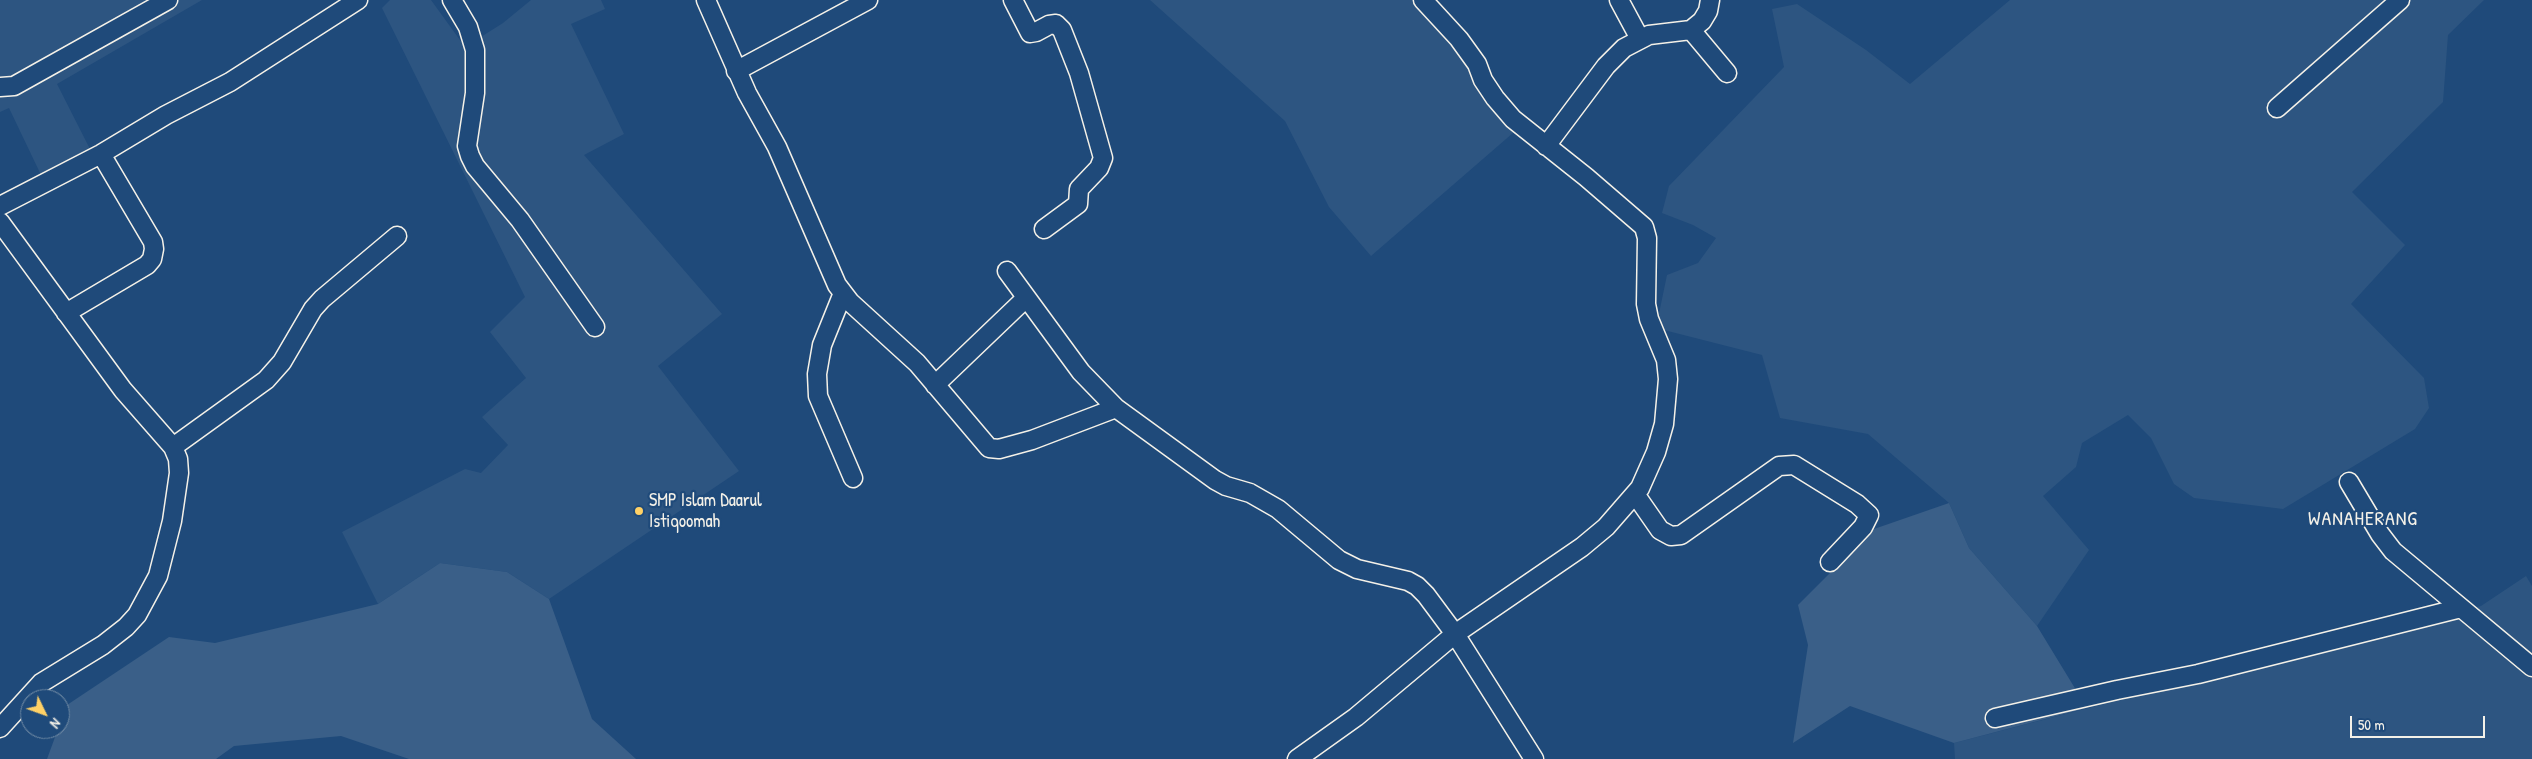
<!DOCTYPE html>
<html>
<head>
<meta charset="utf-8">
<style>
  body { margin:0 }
  #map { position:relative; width:2532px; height:759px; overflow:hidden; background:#1f4a7a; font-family:"Patrick Hand",sans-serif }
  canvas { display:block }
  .north { position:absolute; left:20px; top:689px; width:50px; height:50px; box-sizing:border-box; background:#1f4a7a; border:1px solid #748da6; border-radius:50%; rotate:132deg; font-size:14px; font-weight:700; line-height:20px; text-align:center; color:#f4f1e8 }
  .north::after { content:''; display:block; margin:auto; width:18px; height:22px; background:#ffd166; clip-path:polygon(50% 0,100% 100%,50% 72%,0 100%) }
  .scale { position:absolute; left:2350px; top:716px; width:135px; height:22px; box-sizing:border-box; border:2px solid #f4f1e8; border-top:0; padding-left:6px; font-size:15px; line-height:18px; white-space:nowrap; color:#f4f1e8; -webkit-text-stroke:4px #1f4a7a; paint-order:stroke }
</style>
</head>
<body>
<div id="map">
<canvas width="2532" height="759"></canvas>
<div class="north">N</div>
<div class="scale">50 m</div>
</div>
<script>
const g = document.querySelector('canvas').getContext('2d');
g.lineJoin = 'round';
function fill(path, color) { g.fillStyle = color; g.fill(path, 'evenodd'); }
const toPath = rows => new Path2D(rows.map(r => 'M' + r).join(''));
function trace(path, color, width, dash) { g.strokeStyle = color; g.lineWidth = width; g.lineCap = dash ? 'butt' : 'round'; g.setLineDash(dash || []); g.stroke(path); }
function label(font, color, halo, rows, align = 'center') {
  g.font = font + ' "Patrick Hand",sans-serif'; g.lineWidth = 4.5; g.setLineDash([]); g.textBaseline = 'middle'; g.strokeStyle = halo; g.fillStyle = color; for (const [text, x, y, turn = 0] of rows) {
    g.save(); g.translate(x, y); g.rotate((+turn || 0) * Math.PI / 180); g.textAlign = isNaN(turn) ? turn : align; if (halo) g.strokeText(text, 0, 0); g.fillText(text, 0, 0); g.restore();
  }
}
const built = toPath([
  [0,0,202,0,57,84,91,151,41,175,9,108,0,112],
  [390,0,431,0,465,47,503,23,531,0,601,0,605,9,571,24,624,134,584,155,722,314,658,366,739,471,549,599,507,572,440,563,378,604,342,532,465,469,481,473,508,445,482,417,526,378,490,332,525,297,382,8],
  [1150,0,1416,0,1521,126,1371,256,1329,207,1285,121],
  [2010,0,2484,0,2448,35,2443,102,2352,192,2405,245,2351,304,2424,378,2429,408,2415,429,2283,509,2194,498,2174,484,2151,438,2128,415,2082,443,2076,467,2043,496,2089,550,2037,626,1969,548,1949,503,1868,434,1780,418,1762,355,1656,328,1667,275,1698,263,1716,238,1693,225,1662,213,1669,186,1784,67,1772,9,1797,4,1866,50,1910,84],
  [2526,576,2532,586,2532,759,1955,759,1954,743,2481,606]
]);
const green = toPath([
  [1949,503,1969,548,2037,626,2087,708,1954,743,1850,706,1793,743,1808,645,1798,605,1874,529],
  [440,563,507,572,549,599,592,719,636,759,409,759,341,736,234,746,216,759,47,759,58,729,60,729,67,705,169,637,215,643,378,604]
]);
const minor = toPath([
  [452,0,468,27,475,50,475,93,467,146,470,156,475,166,520,220,595,327],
  [706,0,747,93,777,147,837,285,850,302,917,363,989,448,999,449,1032,440,1116,408,1215,480,1226,486,1250,493,1278,509,1339,560,1357,569,1408,581,1417,586,1426,595,1455,634,1534,759],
  [1013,0,1030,33,1036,32,1049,25,1056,24,1062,30,1079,73,1103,158,1099,168,1079,189,1078,204,1044,229],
  [1619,0,1640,39],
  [1691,30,1727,73],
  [736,71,868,0],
  [0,87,14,86,168,0],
  [2277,108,2400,0],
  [1546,146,1606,66,1624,48,1649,35,1691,30,1702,21,1708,11,1710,0],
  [0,206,101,154,166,115,230,82,358,0],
  [0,222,123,390,173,447,178,459,179,473,172,521,158,576,137,615,126,627,103,645,41,683,0,728],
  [1007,271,1081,372,1116,408],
  [843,293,822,345,817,374,818,396,853,478],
  [66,313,147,265,152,259,154,249,153,242,101,154],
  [935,385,1026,298],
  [173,447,266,380,282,362,313,309,322,299,397,236],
  [2349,482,2380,534,2393,551,2532,667],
  [1635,494,1660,530,1671,536,1681,535,1779,466,1794,465,1857,504,1869,515,1863,527,1830,562],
  [1995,718,2117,690,2198,674,2461,608],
  [1297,759,1356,717,1455,634,1582,547,1606,527,1640,488,1656,452,1664,424,1668,379,1666,360,1649,319,1646,304,1647,238,1644,227,1586,177,1513,119,1495,98,1483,80,1477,64,1459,39,1423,0]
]);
const markers = [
  [639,511,5,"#ffd166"]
];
const poiNames = [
  ["SMP Islam Daarul",649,501],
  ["Istiqoomah",649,522]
];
const quarterNames = [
  ["WANAHERANG",2363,520]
];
fill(built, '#2d5581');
fill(green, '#3a5f88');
trace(minor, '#f4f1e8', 21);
trace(minor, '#1f4a7a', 18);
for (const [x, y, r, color] of markers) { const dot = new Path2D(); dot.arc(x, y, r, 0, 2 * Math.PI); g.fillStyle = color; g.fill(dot); trace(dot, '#1f4a7a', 2); }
label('18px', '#f4f1e8', '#1f4a7a', poiNames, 'left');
g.letterSpacing = '1px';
label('20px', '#f4f1e8', '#1f4a7a', quarterNames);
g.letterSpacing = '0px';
</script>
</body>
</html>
